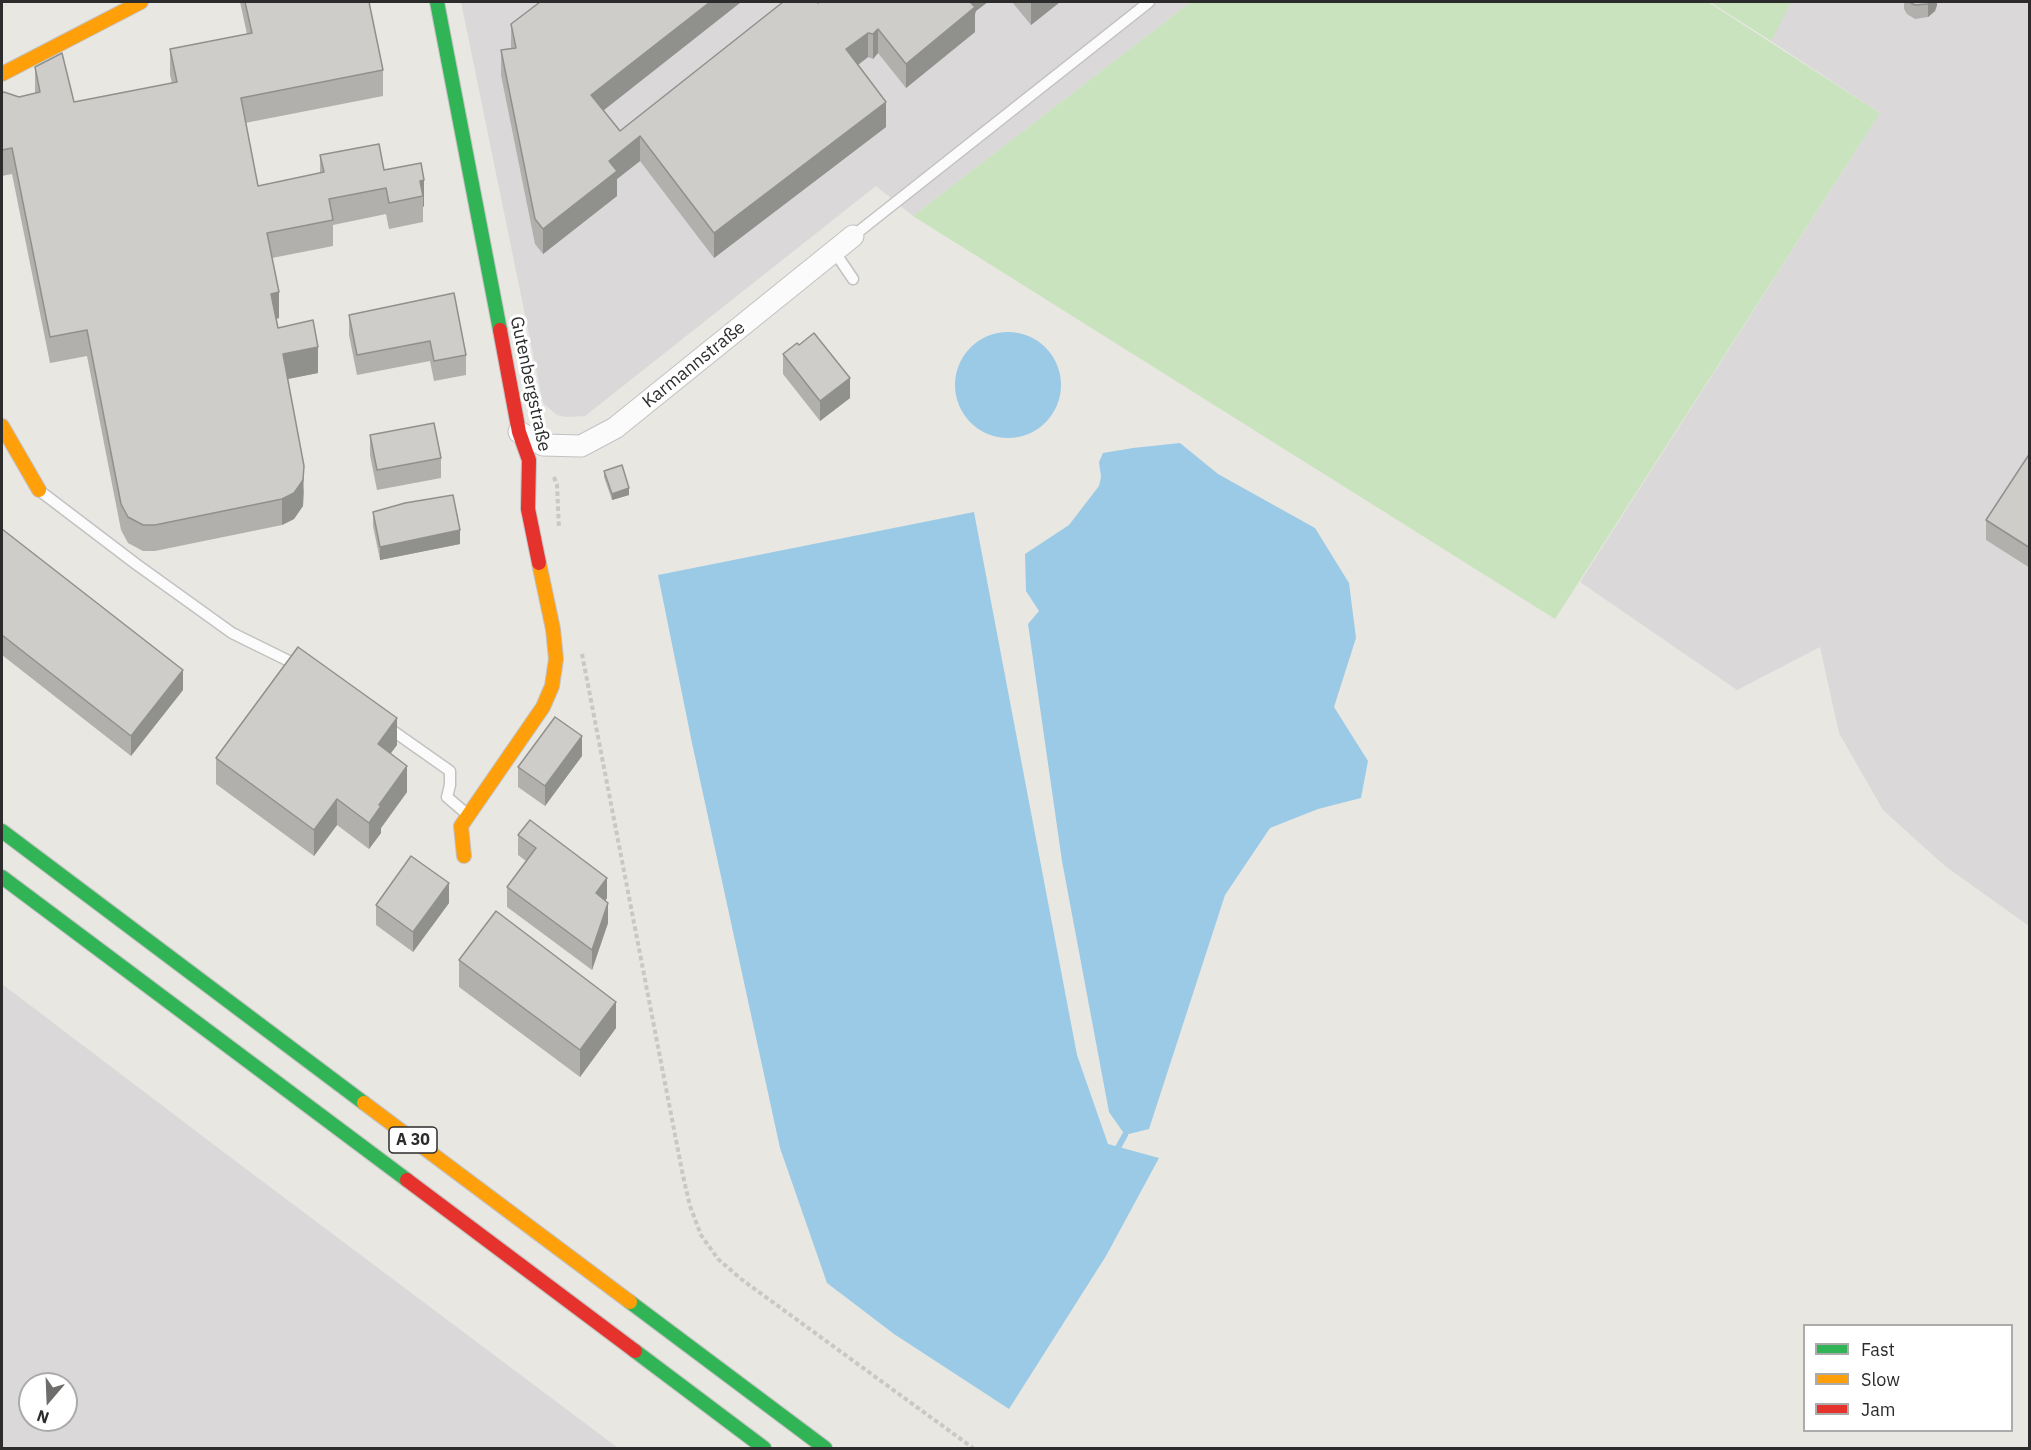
<!DOCTYPE html>
<html>
<head>
<meta charset="utf-8">
<style>
  body { margin:0 }
  #map { position:relative; width:2031px; height:1450px; overflow:hidden; background:#e9e7e2; font-family:"IBM Plex Sans",sans-serif }
  canvas { display:block }
  .frame { position:absolute; inset:0; border:3px solid #2c2c2c; pointer-events:none }
  .legend { position:absolute; left:1803px; top:1324px; width:210px; height:108px; box-sizing:border-box; background:#fff; border:2px solid #ababab; margin:0; padding:8px 10px; list-style:none; font-size:18px; color:#2c2c2c }
  .legend li { display:flex; align-items:center; gap:12px; height:30px }
  .legend b { width:30px; border:2px solid #ababab }
  .north { position:absolute; left:18px; top:1372px; width:60px; height:60px; box-sizing:border-box; background:#fff; border:2px solid #ababab; border-radius:50%; rotate:199deg; font-size:16px; font-weight:700; line-height:24px; text-align:center; color:#2c2c2c }
  .north::after { content:''; display:block; margin:auto; width:21px; height:27px; background:#6e6d6c; clip-path:polygon(50% 0,100% 100%,50% 72%,0 100%) }
</style>
</head>
<body>
<div id="map">
<canvas width="2031" height="1450"></canvas>
<div class="frame"></div>
<ul class="legend">
<li><b style="height:8px;background:#30b455"></b>Fast</li>
<li><b style="height:8px;background:#ff9f0a"></b>Slow</li>
<li><b style="height:8px;background:#e5322d"></b>Jam</li>
</ul>
<div class="north">N</div>
</div>
<script>
const g = document.querySelector('canvas').getContext('2d');
g.lineJoin = 'round';
function fill(path, color) { g.fillStyle = color; g.fill(path, 'evenodd'); }
const toPath = rows => new Path2D(rows.map(r => 'M' + r).join(''));
function trace(path, color, width, dash) { g.strokeStyle = color; g.lineWidth = width; g.lineCap = dash ? 'butt' : 'round'; g.setLineDash(dash || []); g.stroke(path); }
function label(font, color, halo, rows, align = 'center') {
  g.font = font + ' "IBM Plex Sans",sans-serif'; g.lineWidth = 6; g.setLineDash([]); g.textBaseline = 'middle'; g.strokeStyle = halo; g.fillStyle = color; for (const [text, x, y, turn = 0] of rows) {
    g.save(); g.translate(x, y); g.rotate((+turn || 0) * Math.PI / 180); g.textAlign = isNaN(turn) ? turn : align; if (halo) g.strokeText(text, 0, 0); g.fillText(text, 0, 0); g.restore();
  }
}
const industrial = toPath([
  [461,2,1191,2,913,216,876,186,585,416,566,417,557,415,543,403],
  [1786,2,2029,2,2029,926,1945,866,1883,810,1839,733,1820,647,1737,690,1580,582,1880,113,1771,41],
  [2,984,242,1166,618,1448,2,1448],
  [30,1384,66,1384,66,1420,30,1420]
]);
const green = toPath([
  [1191,2,1708,2,1880,113,1555,619,913,216],
  [1710,2,1791,2,1771,41]
]);
const water = toPath([
  '955 385a53 53 0 1 1 106 0a53 53 0 1 1-106 0Z',
  [1180,443,1218,474,1315,528,1349,583,1356,638,1334,707,1368,761,1361,798,1318,809,1270,828,1225,895,1149,1129,1125,1135,1109,1112,1062,861,1028,624,1039,611,1026,591,1025,554,1069,525,1099,486,1101,477,1099,462,1103,453,1133,448],
  [974,512,1077,1055,1108,1144,1159,1158,1106,1256,1009,1409,894,1334,827,1283,780,1148,692,743,658,575]
]);
const stream = toPath([
  [1115,1153,1125,1135]
]);
const path = toPath([
  [554,477,557,485,559,529],
  [582,654,683,1176,690,1206,701,1235,718,1259,741,1279,973,1448]
]);
const lane = toPath([
  [853,236,1149,2],
  [834,251,853,279],
  [40,491,136,564,232,633,299,666],
  [386,726,450,771,450,785,447,797,468,815]
]);
const street = toPath([
  [519,432,543,445,581,446,615,428,853,236]
]);
const fast = toPath([
  [437,2,500,330],
  [2,831,364,1103],
  [2,877,407,1180],
  [630,1302,825,1448],
  [635,1351,764,1448]
]);
const slow = toPath([
  [2,74,141,2],
  [2,426,39,490],
  [464,856,461,826,543,707,552,686,556,659,553,629,539,563],
  [364,1103,630,1302]
]);
const jam = toPath([
  [500,330,519,432,529,460,528,509,539,563],
  [407,1180,635,1351]
]);
const wall = toPath([
  [240,2,369,2,383,70,383,96,245,123,258,186,320,173,320,155,384,170,421,163,424,206,423,207,423,222,389,229,386,214,333,225,333,246,272,258,279,318,276,319,278,328,318,373,287,379,304,492,303,506,294,519,282,525,155,551,143,551,128,543,121,530,87,356,50,363,12,174,2,176,2,93,19,97,35,93,35,67,74,102,172,83,170,75,170,49,247,34],
  [540,2,741,2,603,111,620,131,818,3,976,11,975,14,975,32,906,88,878,53,873,59,868,57,858,65,886,127,714,258,640,161,617,179,617,196,543,254,535,244,501,75,501,50,511,48,511,24],
  [1012,2,1060,2,1031,25],
  [1904,2,1937,2,1937,5,1935,11,1928,17,1915,19,1907,14,1904,9],
  [454,293,466,355,466,375,434,381,430,361,357,375,349,335,349,315],
  [783,354,850,398,820,421,783,374],
  [370,435,441,458,441,478,377,490,370,455],
  [2030,453,2030,568,1986,540,1986,520],
  [604,471,629,495,612,500,604,477],
  [373,512,460,544,380,560,373,526],
  [2,529,183,690,131,756,2,655],
  [397,745,391,753,407,792,381,828,381,833,369,849,337,825,314,856,216,784,216,758],
  [582,756,545,806,518,787,518,767],
  [518,835,607,898,605,901,608,923,592,970,507,907,507,887,526,861,518,855],
  [449,903,413,952,376,925,376,905],
  [459,960,616,1028,580,1077,459,987]
]);
const shadedWall = toPath([
  [710,2,741,2,591,120,591,95],
  [970,2,988,2,976,11,975,14,975,32,906,88,906,64],
  [1031,2,1060,2,1031,25],
  [1931,2,1937,2,1937,5,1935,11,1928,17,1928,4],
  [878,29,878,53,873,59,873,34],
  [868,33,868,57,846,74,846,49],
  [886,102,886,127,714,258,714,233],
  [640,136,640,161,617,179,617,196,543,254,543,229,609,161],
  [424,180,424,206,423,207,423,196,420,181],
  [279,292,279,318,271,320,271,294],
  [318,347,318,373,283,380,283,354],
  [850,378,850,398,820,421,820,401],
  [304,466,303,506,294,519,282,525,282,499],
  [629,488,629,495,612,500,612,494],
  [460,530,460,544,380,560,380,547],
  [183,670,183,690,131,756,131,736],
  [397,718,397,745,378,770,378,744],
  [582,736,582,756,545,806,545,786],
  [407,766,407,792,381,828,381,833,369,849,369,823,379,805],
  [337,799,337,825,314,856,314,830],
  [607,878,607,898,596,913,596,893],
  [449,883,449,903,413,952,413,932],
  [608,903,608,923,592,970,592,950],
  [616,1002,616,1028,580,1077,580,1050]
]);
const building = toPath([
  [245,2,369,2,383,70,241,98,258,186,324,172,320,155,379,144,384,170,421,163,424,180,420,181,423,196,389,203,386,188,329,199,333,220,267,233,279,292,271,294,278,328,313,320,318,347,283,354,304,466,303,480,294,493,282,499,155,525,143,525,128,517,121,504,87,330,50,337,12,148,2,150,2,93,4,92,19,97,40,92,35,67,62,53,74,102,177,82,170,49,252,33,245,2],
  [540,2,710,2,591,95,620,131,783,2,817,2,818,3,819,2,970,2,975,7,906,64,878,29,873,34,868,33,846,49,886,102,714,233,640,136,609,161,617,171,543,229,535,219,501,50,516,48,511,24,540,2],
  [1909,2,1931,2,1928,4,1915,5,1909,2],
  [454,293,466,355,434,361,430,341,357,355,349,315,454,293],
  [814,333,850,378,820,401,783,354,797,343,799,345,814,333],
  [434,423,441,458,377,470,370,435,434,423],
  [2030,453,2030,548,1986,520,2030,453],
  [622,465,629,488,612,494,604,471,622,465],
  [453,495,460,530,380,547,373,512,405,503,453,495],
  [2,529,183,670,131,736,2,635,2,529],
  [298,647,397,718,378,744,407,766,379,805,381,806,369,823,337,799,314,830,216,758,298,647],
  [555,717,582,736,545,786,518,767,555,717],
  [530,820,607,878,596,893,608,903,592,950,507,887,536,848,518,835,530,820],
  [411,856,449,883,413,932,376,905,411,856],
  [496,911,616,1002,580,1050,459,960,496,911]
]);
const shields = [
  [413,1140,48]
];
const shieldNames = [
  ["A 30",413,1140]
];
const streetNames = [
  ["Karmannstraße",694,365,-39],
  ["Gutenbergstraße",530,384,78]
];
fill(industrial, '#dad8d9');
fill(green, '#c8e3bd');
fill(water, '#9bcae6');
trace(stream, '#9bcae6', 6);
trace(lane, '#c3c2c2', 13);
trace(street, '#c3c2c2', 23);
trace(fast, '#c3c2c2', 16);
trace(slow, '#c3c2c2', 16);
trace(jam, '#c3c2c2', 16);
trace(path, '#c8c8c7', 4, [4.5, 3]);
trace(lane, '#fcfbfb', 10);
trace(street, '#fcfbfb', 21);
trace(fast, '#30b455', 14);
trace(slow, '#ff9f0a', 14);
trace(jam, '#e5322d', 14);
fill(wall, '#b1b0ad');
fill(shadedWall, '#90908d');
fill(building, '#cecdc9');
trace(building, '#90908d', 1.5);
for (const [x, y, w] of shields) { const box = new Path2D(); box.roundRect(x - w / 2, y - 13, w, 26, 4.5); g.fillStyle = '#fff'; g.fill(box); trace(box, '#2c2c2c', 1.5); }
label('bold 16px', '#2c2c2c', null, shieldNames);
label('18px', '#2c2c2c', '#fff', streetNames);
</script>
</body>
</html>
